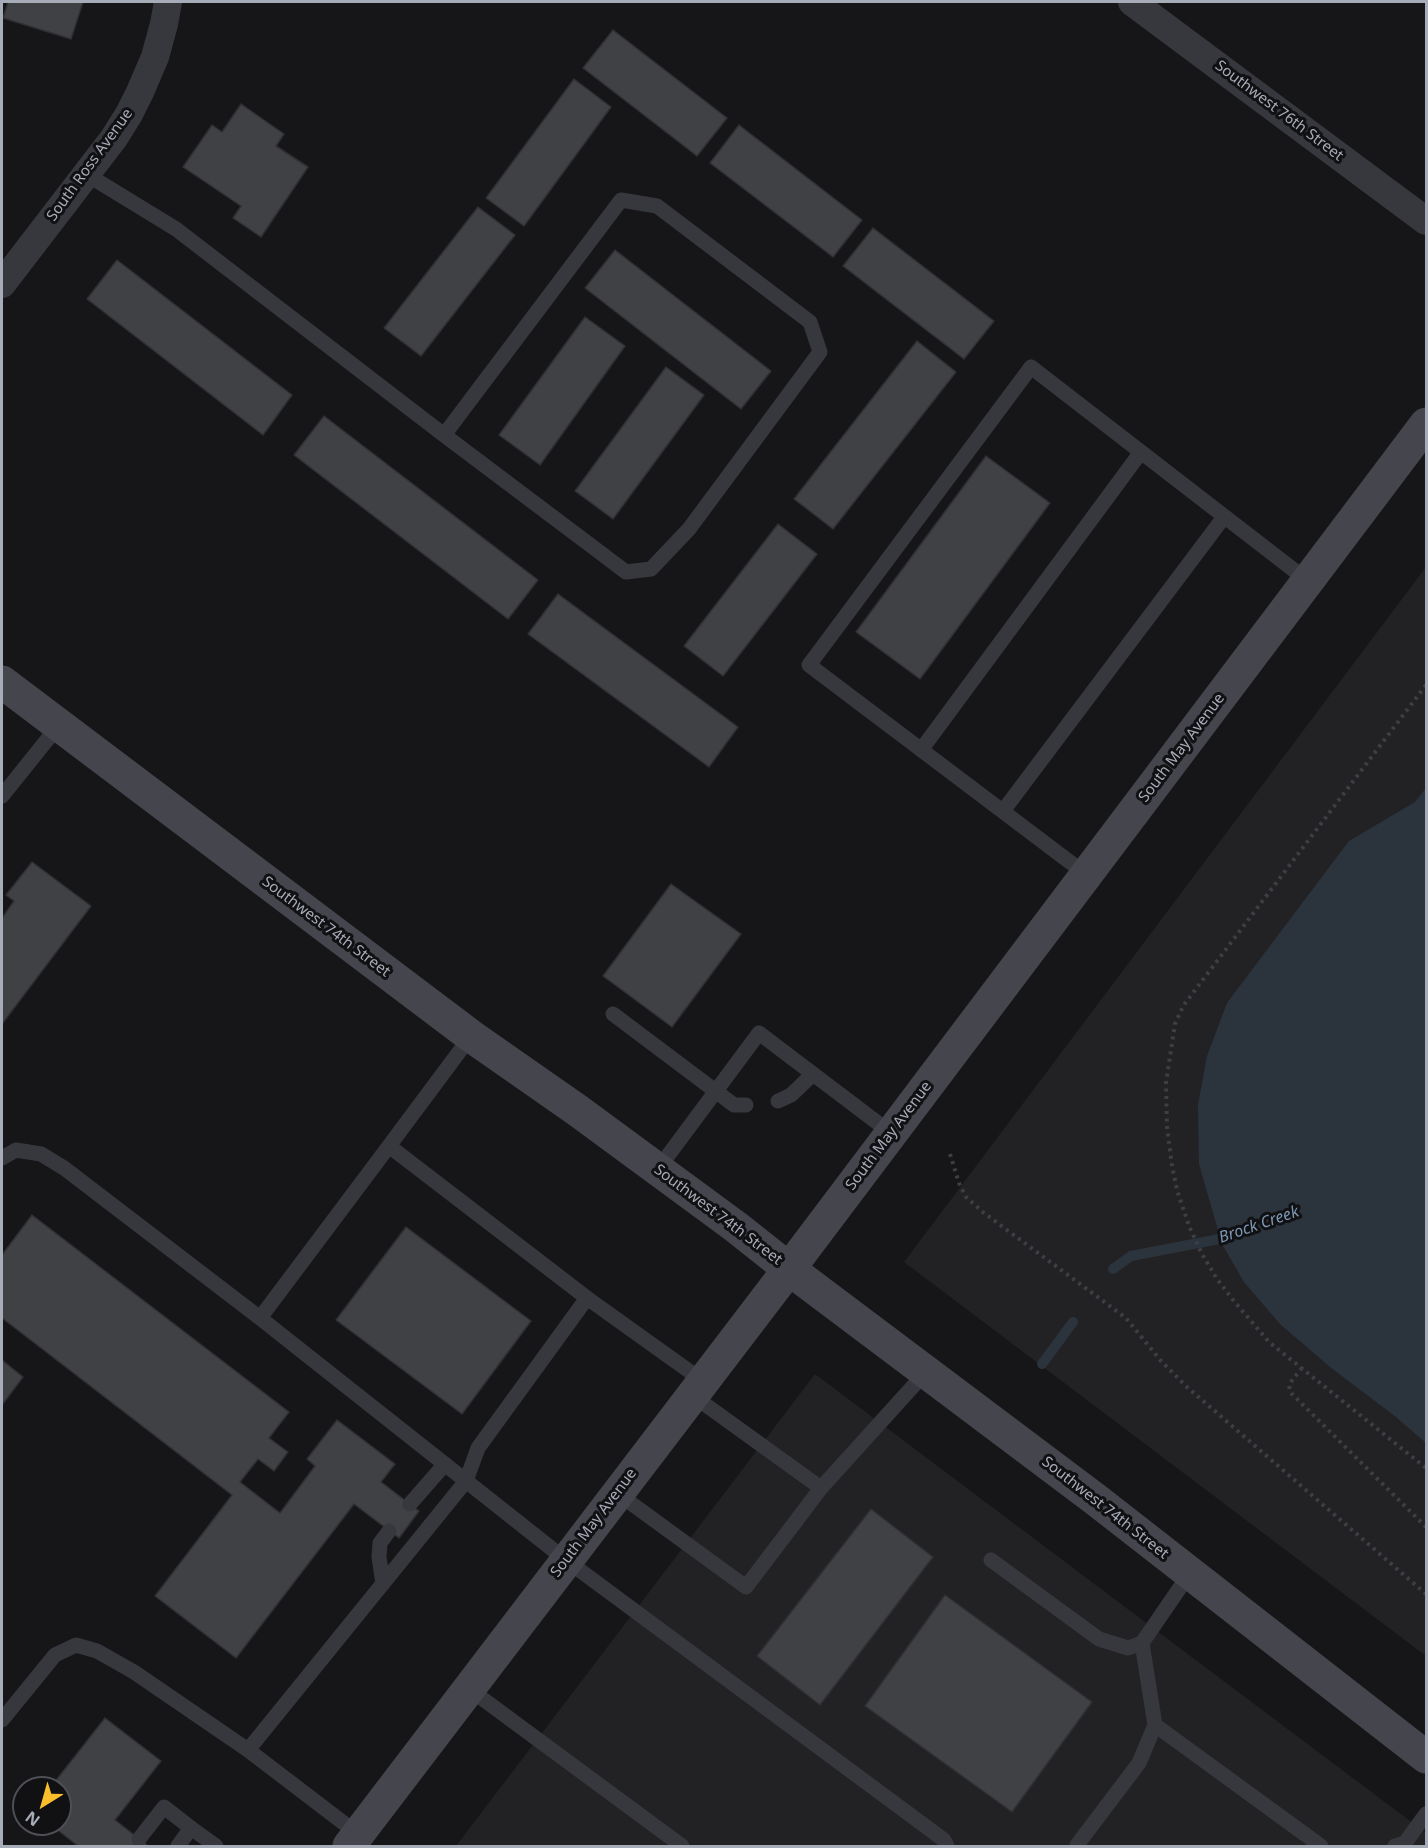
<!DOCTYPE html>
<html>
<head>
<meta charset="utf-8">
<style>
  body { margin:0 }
  #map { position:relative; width:1428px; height:1848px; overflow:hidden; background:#161618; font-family:"Noto Sans",sans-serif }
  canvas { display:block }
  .frame { position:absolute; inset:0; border:3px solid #a7acb9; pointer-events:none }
  .north { position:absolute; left:12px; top:1776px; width:60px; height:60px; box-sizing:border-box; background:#111113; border:2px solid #4d4f55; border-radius:50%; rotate:217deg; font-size:16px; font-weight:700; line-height:24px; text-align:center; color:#a7acb9 }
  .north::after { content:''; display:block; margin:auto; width:21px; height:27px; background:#fbbf2c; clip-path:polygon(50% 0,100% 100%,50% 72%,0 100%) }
</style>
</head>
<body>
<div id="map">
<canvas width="1428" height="1848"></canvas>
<div class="frame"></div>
<div class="north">N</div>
</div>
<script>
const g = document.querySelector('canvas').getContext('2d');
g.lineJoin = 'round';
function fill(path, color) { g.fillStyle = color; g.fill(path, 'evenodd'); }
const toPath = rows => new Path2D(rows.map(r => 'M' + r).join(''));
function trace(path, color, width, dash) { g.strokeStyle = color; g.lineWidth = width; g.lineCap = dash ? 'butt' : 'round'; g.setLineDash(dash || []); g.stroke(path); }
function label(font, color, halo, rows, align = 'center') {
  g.font = font + ' "Noto Sans",sans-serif'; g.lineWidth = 6; g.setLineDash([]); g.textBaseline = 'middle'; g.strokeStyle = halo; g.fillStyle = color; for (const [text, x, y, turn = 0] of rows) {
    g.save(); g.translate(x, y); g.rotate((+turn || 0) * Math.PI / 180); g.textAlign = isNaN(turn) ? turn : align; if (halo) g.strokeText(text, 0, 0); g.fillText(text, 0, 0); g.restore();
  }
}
const built = toPath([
  [1426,567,1426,1656,904,1262],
  [815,1374,1426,1833,1426,1846,456,1846]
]);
const water = toPath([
  [1426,788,1426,1443,1396,1417,1330,1367,1280,1324,1244,1282,1222,1244,1199,1164,1198,1105,1207,1056,1227,1003,1349,841,1415,802]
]);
const stream = toPath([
  [1113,1269,1131,1256,1235,1236],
  [1042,1364,1073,1322]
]);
const building = toPath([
  [8,2,83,2,71,39,3,18,8,2],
  [613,30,727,118,697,156,583,68,613,30],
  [574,79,611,107,524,226,486,198,574,79],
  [241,104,284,134,276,146,308,167,261,237,233,218,241,206,183,167,212,125,222,132,241,104],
  [739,125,862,220,833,257,710,163,739,125],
  [478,207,515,235,421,356,384,328,478,207],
  [873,228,994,321,964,359,843,266,873,228],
  [615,250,771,371,741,409,585,288,615,250],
  [117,260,292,395,263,435,87,299,117,260],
  [585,317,625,346,540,465,499,435,585,317],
  [917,341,956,372,833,529,794,499,917,341],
  [666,367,704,395,613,519,575,491,666,367],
  [324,416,538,580,508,619,294,455,324,416],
  [986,456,1050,503,920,679,856,632,986,456],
  [778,524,817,554,723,676,684,646,778,524],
  [558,594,738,727,709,767,528,634,558,594],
  [32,862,91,906,2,1024,2,918,14,901,6,895,32,862],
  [671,884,741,934,672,1027,603,976,671,884],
  [32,1215,289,1412,269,1438,288,1452,274,1471,258,1459,240,1482,280,1513,315,1466,307,1459,337,1420,395,1464,381,1482,419,1511,399,1538,354,1504,236,1658,155,1596,232,1495,2,1318,2,1255,32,1215],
  [406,1227,531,1321,462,1414,336,1320,406,1227],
  [2,1360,23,1377,2,1405,2,1360],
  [871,1509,933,1557,820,1705,757,1656,871,1509],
  [945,1595,1092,1702,1012,1812,865,1706,945,1595],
  [105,1718,161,1761,115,1820,147,1845,146,1846,78,1846,50,1824,60,1824,60,1788,50,1788,105,1718]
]);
const path = toPath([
  [1426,685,1183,1006,1175,1024,1166,1083,1167,1127,1172,1166,1177,1190,1189,1226,1202,1254,1217,1279,1233,1300,1269,1342,1426,1468],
  [950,1154,959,1183,966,1197,984,1213,1126,1318,1161,1361,1187,1387,1426,1594],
  [1302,1368,1293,1379,1289,1385,1290,1392,1426,1527]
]);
const service = toPath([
  [86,174,176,229,444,435,626,572,651,569,689,529,820,352,810,322,657,206,621,200,444,435],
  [921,750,1141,452],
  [2,796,59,725],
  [1003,811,1224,517],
  [1087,875,809,665,1031,367,1308,581],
  [613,1014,734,1105,746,1105],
  [471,1036,389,1146,587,1298,703,1381],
  [778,1101,791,1095,813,1074],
  [2,1158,16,1150,41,1154,64,1168,260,1318,566,1560,944,1840,947,1846],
  [658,1169,759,1033,891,1133],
  [260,1318,389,1146],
  [692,1395,821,1488],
  [617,1493,746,1587,821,1488,926,1372],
  [410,1504,445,1464],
  [991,1560,1099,1639,1128,1648,1142,1643,1190,1573],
  [383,1584,379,1557,380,1543,389,1531],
  [468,1688,682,1846],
  [2,1720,55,1655,76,1645,97,1651,134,1672,248,1750,358,1834],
  [1155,1725,1321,1846],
  [248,1750,466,1481,478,1448,587,1298],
  [139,1839,164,1807,191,1828],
  [1077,1845,1139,1763,1155,1725,1142,1643],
  [178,1846,191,1828,216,1846],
  [1395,1846,1405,1843,1426,1814]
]);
const minor = toPath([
  [1132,2,1426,221],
  [2,284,114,138,129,114,140,92,155,57,164,24,168,2]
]);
const secondary = toPath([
  [2,682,471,1036,577,1110,736,1227,789,1269,1095,1499,1426,1757],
  [349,1846,789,1269,1426,424]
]);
const streetNames = [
  ["Southwest 76th Street",1279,111,37],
  ["South Ross Avenue",90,165,-54],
  ["South May Avenue",1182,748,-53],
  ["Southwest 74th Street",326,927,37],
  ["South May Avenue",889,1136,-53],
  ["Southwest 74th Street",718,1215,37],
  ["Southwest 74th Street",1105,1508,38],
  ["South May Avenue",594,1523,-53]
];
const waterNames = [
  ["Brock Creek",1259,1225,-19]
];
fill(built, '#222225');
fill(water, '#2b343d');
trace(stream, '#2b343d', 10);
fill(building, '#404145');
trace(building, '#303034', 1.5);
trace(path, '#3d3f44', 4, [3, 4.5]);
trace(service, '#37383d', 15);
trace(minor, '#37383d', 28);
trace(secondary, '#45464d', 33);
label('15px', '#a7acb9', '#111113', streetNames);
label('italic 16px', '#7d98b5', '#111113', waterNames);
</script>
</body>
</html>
